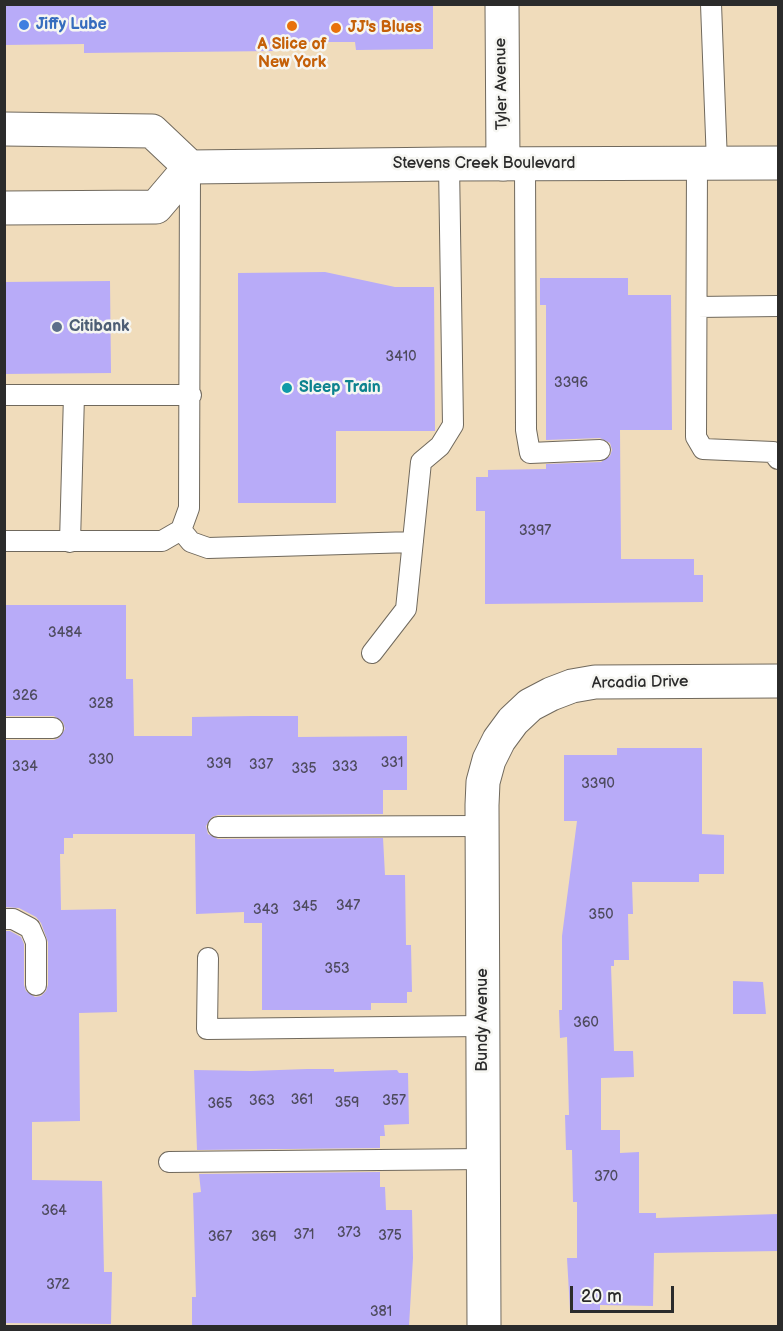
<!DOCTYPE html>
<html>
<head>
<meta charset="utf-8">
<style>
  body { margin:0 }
  #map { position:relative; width:783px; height:1331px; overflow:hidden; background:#f0dcbb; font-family:"Balsamiq Sans",sans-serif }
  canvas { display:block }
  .frame { position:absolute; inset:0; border:6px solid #2b2b2b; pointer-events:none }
  .scale { position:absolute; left:570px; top:1286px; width:104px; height:27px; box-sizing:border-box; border:3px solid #2b2b2b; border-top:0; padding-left:8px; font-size:18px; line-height:21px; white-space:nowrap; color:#2b2b2b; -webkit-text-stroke:4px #f6f6f2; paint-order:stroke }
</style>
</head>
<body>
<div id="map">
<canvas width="783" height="1331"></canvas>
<div class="frame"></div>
<div class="scale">20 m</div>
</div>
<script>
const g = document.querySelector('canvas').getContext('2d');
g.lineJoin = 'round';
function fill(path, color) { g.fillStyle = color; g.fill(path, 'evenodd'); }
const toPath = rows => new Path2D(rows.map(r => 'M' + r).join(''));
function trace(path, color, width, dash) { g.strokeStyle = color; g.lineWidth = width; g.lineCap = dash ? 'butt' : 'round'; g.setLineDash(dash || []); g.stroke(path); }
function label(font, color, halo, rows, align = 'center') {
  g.font = font + ' "Balsamiq Sans",sans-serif'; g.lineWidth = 5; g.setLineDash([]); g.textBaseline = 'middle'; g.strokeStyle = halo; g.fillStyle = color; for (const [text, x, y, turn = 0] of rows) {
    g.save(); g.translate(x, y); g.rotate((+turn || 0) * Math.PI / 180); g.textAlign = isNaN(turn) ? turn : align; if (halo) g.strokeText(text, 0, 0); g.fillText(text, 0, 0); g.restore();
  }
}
const building = toPath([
  [4,4,433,4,433,49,356,50,355,42,276,42,276,51,84,53,84,44,4,45],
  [325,272,395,287,434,287,435,431,336,431,336,503,238,503,238,273],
  [540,278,628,278,628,295,671,295,672,430,620,430,621,559,694,559,694,575,703,575,703,602,485,604,485,511,476,511,476,477,488,477,488,470,546,469,546,464,601,462,610,456,612,450,610,443,600,438,546,440,546,305,540,305],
  [110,281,111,373,4,374,4,282],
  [4,605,126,605,126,679,133,679,134,736,192,736,192,717,252,716,298,716,298,737,407,736,407,790,383,790,383,814,218,815,212,817,206,826,208,834,218,839,383,838,385,875,405,875,406,945,411,945,412,992,407,992,407,1003,371,1003,371,1010,262,1010,262,923,244,923,244,912,196,914,195,834,73,834,73,838,64,838,64,854,60,854,61,910,116,909,117,1012,79,1013,80,1121,32,1122,32,1180,102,1181,104,1272,112,1272,111,1324,4,1323,4,931,10,931,21,937,24,944,24,985,26,991,35,997,41,996,46,991,48,985,48,942,41,923,36,917,19,908,4,907,4,740,54,740,59,738,65,729,63,722,54,716,4,716],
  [617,748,702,748,702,834,724,835,724,874,699,874,699,882,632,882,633,914,628,914,629,960,614,960,614,966,611,966,614,1051,633,1051,634,1077,601,1078,601,1130,620,1130,620,1153,639,1152,639,1213,656,1213,656,1218,778,1214,778,1251,654,1253,653,1306,600,1305,600,1310,570,1310,567,1258,577,1258,577,1202,573,1202,572,1150,566,1150,565,1115,569,1115,567,1037,560,1038,559,1010,562,1010,562,936,577,821,564,821,564,755,617,755],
  [733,981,763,982,766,1014,733,1014],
  [307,1069,334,1069,334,1072,397,1070,399,1073,408,1073,409,1124,384,1125,385,1136,380,1136,380,1148,197,1150,194,1070,251,1071],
  [380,1172,380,1187,385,1187,386,1210,412,1210,413,1258,409,1326,192,1326,192,1297,196,1297,193,1193,201,1192,199,1174]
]);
const lane = toPath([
  [711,4,717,163],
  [697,163,696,437,703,449,773,452,778,459],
  [525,164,526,430,530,453,600,450],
  [697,307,778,306],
  [4,395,191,395],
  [181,530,191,542,208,548,413,542],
  [4,541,162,541,181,530,189,508,190,168],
  [70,542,74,395],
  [372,653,406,609,421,462,440,446,453,425,449,164],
  [4,728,53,728],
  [218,827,482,826],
  [4,919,13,919,30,928,36,942,36,985],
  [208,958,207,1029,482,1026],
  [169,1162,484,1159]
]);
const street = toPath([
  [502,4,503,164],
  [484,1326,482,805,483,782,489,760,499,740,513,721,530,705,551,694,572,686,595,682,778,681]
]);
const primary = toPath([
  [4,129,152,131,190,167,449,164,778,163],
  [4,208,156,207,190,167]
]);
const markers = [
  [24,25,6,"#3f7fe0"],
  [292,26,6,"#e8710a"],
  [336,28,6,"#e8710a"],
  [57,327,6,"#5c6f8a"],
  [287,388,6,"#0f9aa8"]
];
const numberNames = [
  ["3410",401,357],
  ["3396",571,383],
  ["3397",535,531],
  ["3484",65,633],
  ["326",25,696],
  ["328",101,704],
  ["330",101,760],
  ["331",392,763],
  ["339",219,764],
  ["337",261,765],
  ["334",25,767],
  ["333",345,767],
  ["335",304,769],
  ["3390",598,784],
  ["347",348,906],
  ["345",305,907],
  ["343",266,910],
  ["350",601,915],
  ["353",337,969],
  ["360",586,1023],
  ["361",302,1100],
  ["363",262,1101],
  ["357",394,1101],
  ["359",347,1103],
  ["365",220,1104],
  ["370",606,1177],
  ["364",54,1211],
  ["373",349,1233],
  ["371",304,1235],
  ["375",390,1236],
  ["367",220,1237],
  ["369",264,1237],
  ["372",58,1285],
  ["381",381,1312]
];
const shopNames = [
  ["Jiffy Lube",36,25]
];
const foodNames = [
  ["JJ's Blues",348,28],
  ["A Slice of",292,45,"center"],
  ["New York",292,63,"center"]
];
const streetNames = [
  ["Tyler Avenue",502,84,-91],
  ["Stevens Creek Boulevard",484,164],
  ["Arcadia Drive",640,683,-1],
  ["Bundy Avenue",483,1020,-90]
];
const serviceNames = [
  ["Citibank",69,327]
];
const cultureNames = [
  ["Sleep Train",299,388]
];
fill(building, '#b8abf8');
trace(lane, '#70695d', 22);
trace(street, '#70695d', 35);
trace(primary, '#70695d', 35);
trace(lane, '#fff', 20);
trace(street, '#fff', 33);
trace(primary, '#fff', 33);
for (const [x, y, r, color] of markers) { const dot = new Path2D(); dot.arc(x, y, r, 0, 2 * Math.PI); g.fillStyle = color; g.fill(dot); trace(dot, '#f6f6f2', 2); }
label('14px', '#4e4b5e', null, numberNames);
label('bold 16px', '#366cbe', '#f6f6f2', shopNames, 'left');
label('bold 16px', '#c56008', '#f6f6f2', foodNames, 'left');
label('16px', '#2b2b2b', '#f6f6f2', streetNames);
label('bold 16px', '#4e5e75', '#f6f6f2', serviceNames, 'left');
label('bold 16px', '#0d838f', '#f6f6f2', cultureNames, 'left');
</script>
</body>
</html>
